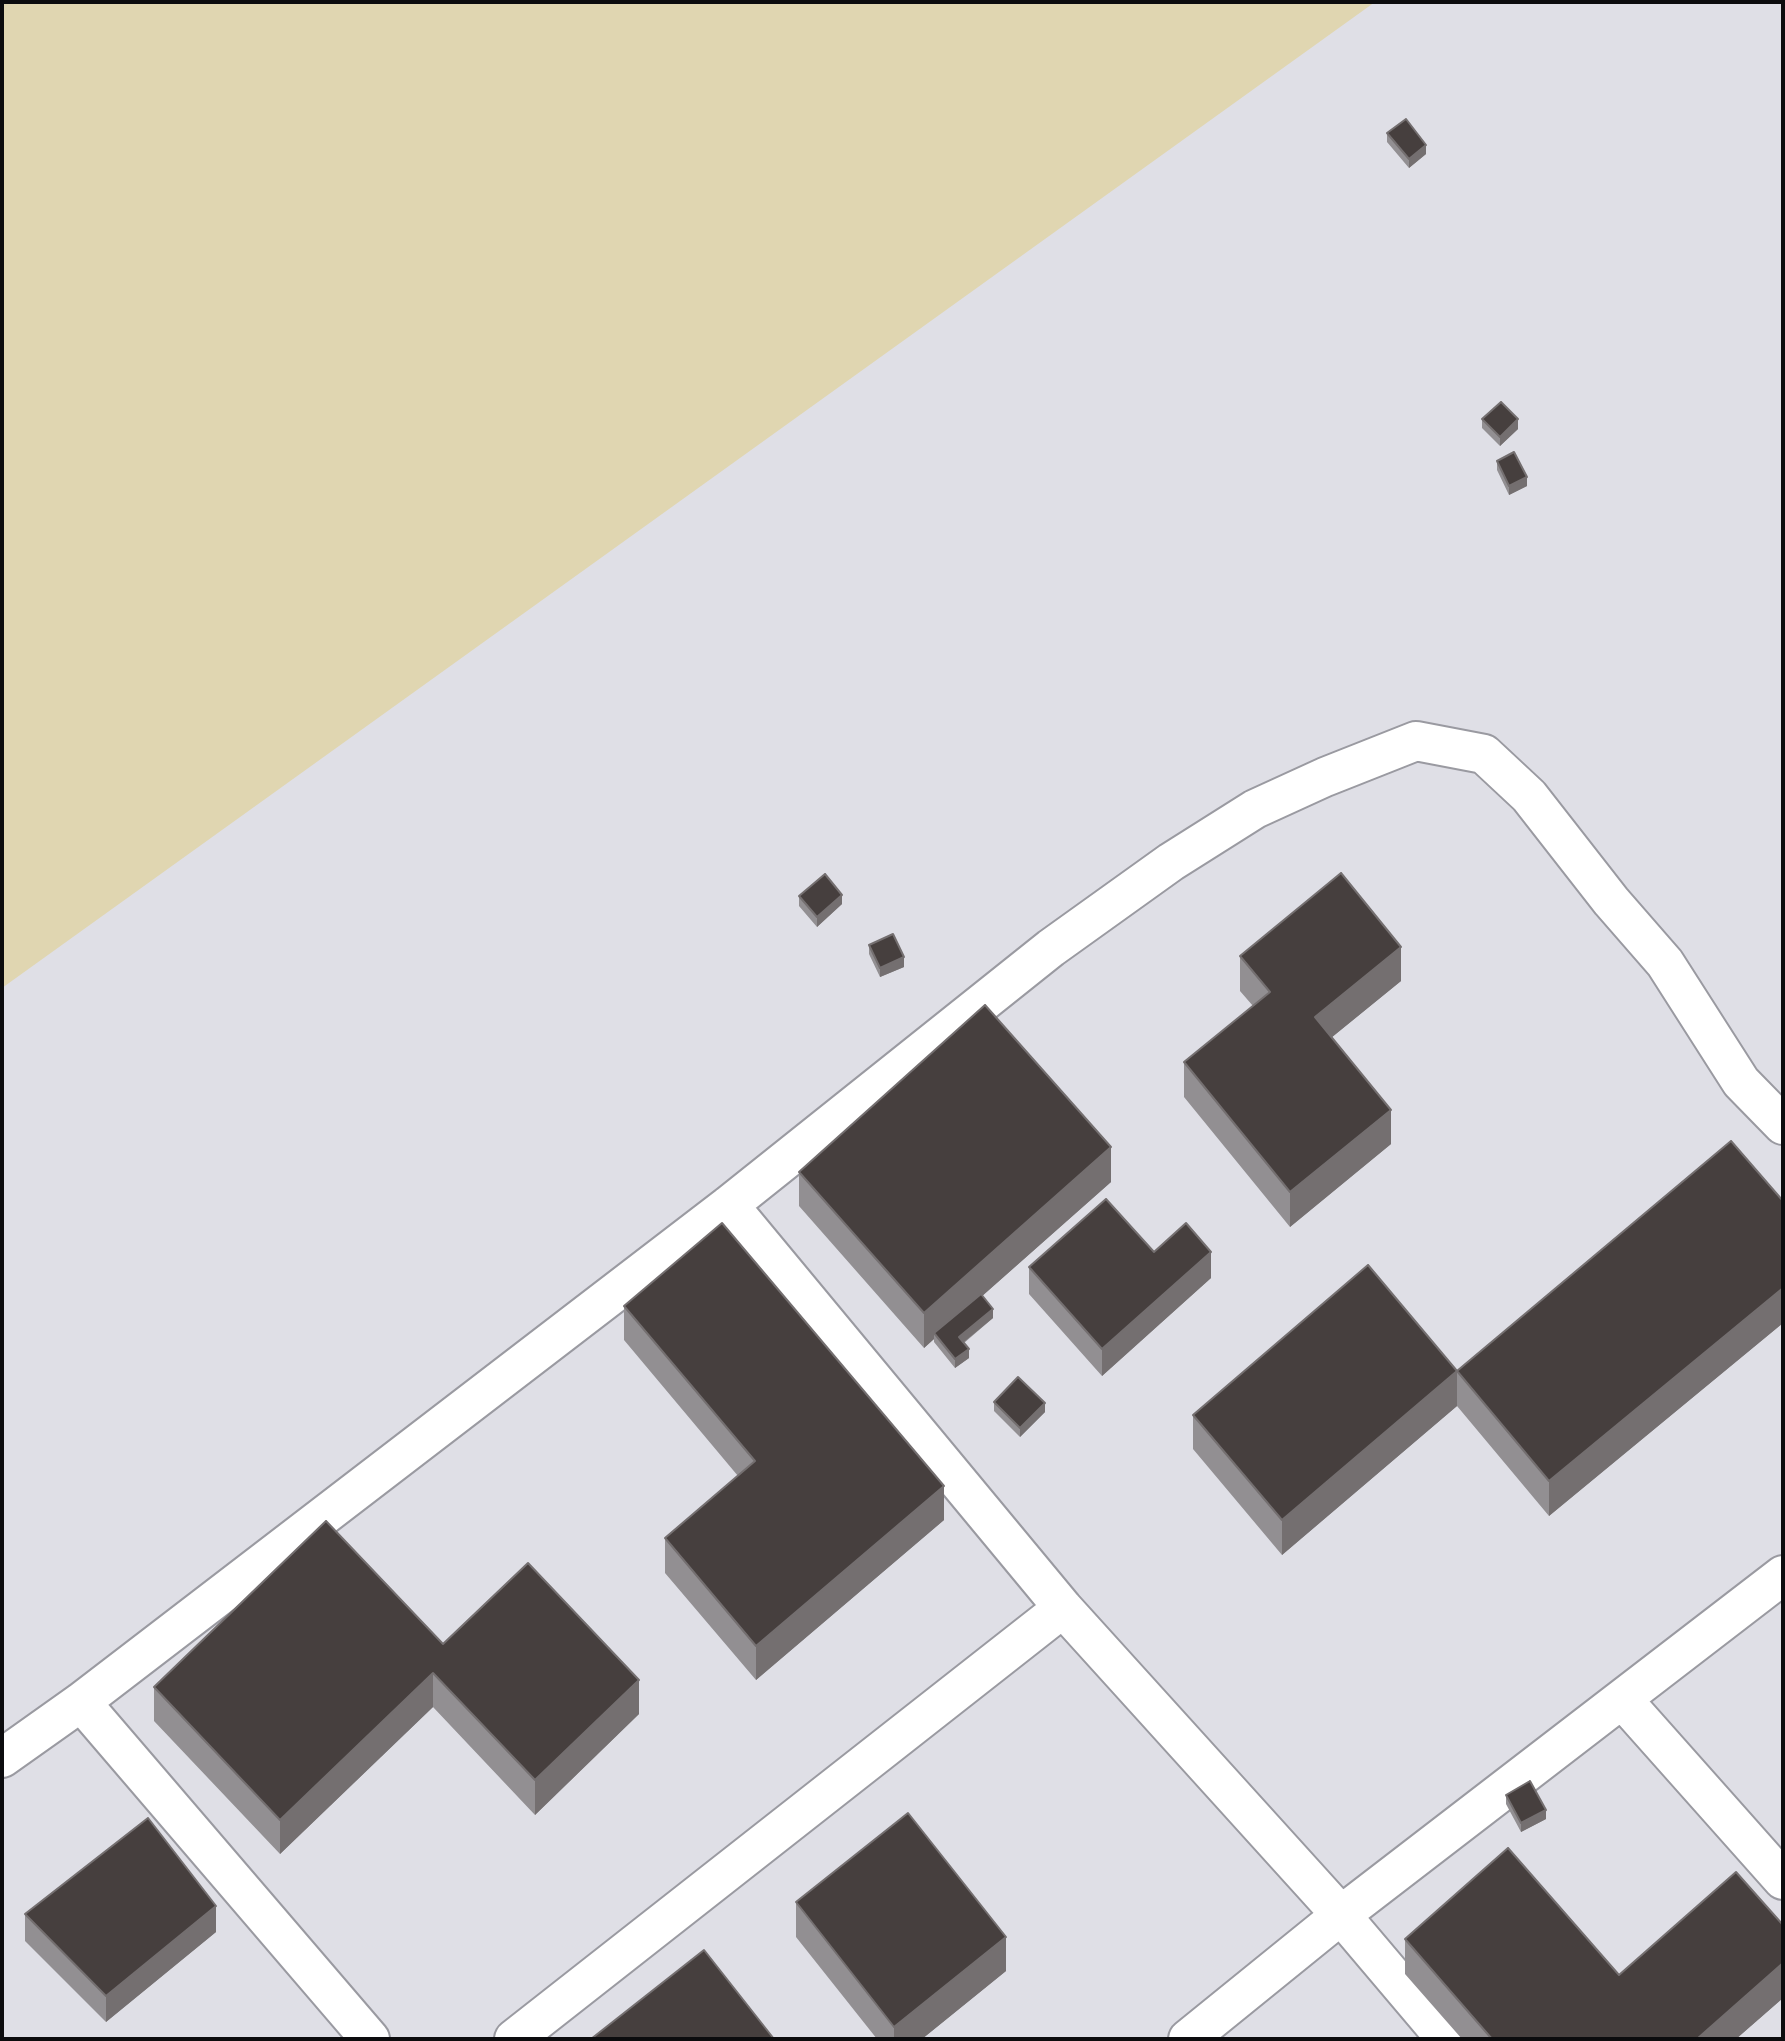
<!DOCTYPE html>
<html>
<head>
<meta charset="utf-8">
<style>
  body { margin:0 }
  #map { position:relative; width:1785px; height:2041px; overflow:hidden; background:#dfdfe6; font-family:"Sofia Sans Condensed",sans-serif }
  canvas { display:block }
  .frame { position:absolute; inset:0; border:4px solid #0c0c0e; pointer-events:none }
</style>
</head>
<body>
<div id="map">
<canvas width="1785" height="2041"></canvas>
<div class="frame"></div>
</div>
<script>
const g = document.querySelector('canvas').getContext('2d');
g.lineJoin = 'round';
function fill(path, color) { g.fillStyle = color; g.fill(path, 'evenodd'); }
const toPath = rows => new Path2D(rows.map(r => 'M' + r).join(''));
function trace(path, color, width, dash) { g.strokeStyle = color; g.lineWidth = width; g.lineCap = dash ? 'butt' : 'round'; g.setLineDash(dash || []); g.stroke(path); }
const sand = toPath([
  [2,2,1375,2,2,988]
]);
const minor = toPath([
  [729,1205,1063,1608,1341,1915,1446,2039],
  [1622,1699,1783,1880],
  [81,1702,370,2039],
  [2,1758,81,1702,729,1205,1051,948,1171,862,1255,809,1325,777,1416,741,1484,754,1529,796,1611,901,1665,963,1741,1082,1783,1125],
  [514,2039,1063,1608],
  [1188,2039,1341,1915,1783,1575]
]);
const wall = toPath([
  [1387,133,1426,154,1409,168,1387,142],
  [1482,419,1518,429,1500,446,1482,428],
  [1497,461,1527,486,1509,495,1497,470],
  [799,896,842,904,817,927,799,906],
  [869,945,904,967,880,977,869,954],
  [1240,956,1401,981,1332,1037,1391,1144,1290,1227,1184,1097,1184,1062,1253,1006,1240,991],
  [799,1172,1111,1182,982,1296,993,1318,964,1343,969,1358,955,1368,934,1342,934,1339,924,1348,799,1206],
  [1783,1201,1783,1323,1549,1516,1457,1406,1282,1555,1193,1449,1193,1415,1457,1371],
  [1154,1252,1211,1278,1102,1376,1029,1294,1029,1267],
  [624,1306,944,1520,756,1680,665,1573,665,1538,738,1476,624,1340],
  [994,1402,1045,1412,1020,1437,994,1411],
  [443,1644,639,1714,535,1815,433,1707,280,1854,154,1721,154,1687],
  [1506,1795,1546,1819,1521,1832,1506,1804],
  [796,1902,1006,1971,922,2039,877,2039,796,1937],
  [25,1914,216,1932,106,2022,25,1941],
  [1405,1939,1619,1975,1783,1998,1736,2039,1462,2039,1405,1974]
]);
const shadedWall = toPath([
  [1426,145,1426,154,1409,168,1409,159],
  [1518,419,1518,429,1500,446,1500,437],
  [1527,477,1527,486,1509,495,1509,486],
  [842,895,842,904,817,927,817,917],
  [1401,947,1401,981,1315,1051,1315,1017],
  [904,957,904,967,880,977,880,968],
  [1391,1110,1391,1144,1290,1227,1290,1192],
  [1111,1147,1111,1182,937,1336,934,1333,934,1339,924,1348,924,1313],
  [1211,1252,1211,1278,1102,1376,1102,1349],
  [1783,1288,1783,1323,1549,1516,1549,1481],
  [993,1309,993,1318,959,1346,959,1337],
  [969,1349,969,1358,955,1368,955,1359],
  [1457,1371,1457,1406,1282,1555,1282,1520],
  [1045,1403,1045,1412,1020,1437,1020,1428],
  [944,1486,944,1520,756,1680,756,1646],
  [433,1673,433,1707,280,1854,280,1820],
  [639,1680,639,1714,535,1815,535,1780],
  [1546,1810,1546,1819,1521,1832,1521,1823],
  [216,1906,216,1932,106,2022,106,1996],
  [1006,1937,1006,1971,922,2039,894,2039,894,2027],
  [1783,1963,1783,1998,1736,2039,1697,2039]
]);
const building = toPath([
  [1406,119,1426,145,1409,159,1387,133,1406,119],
  [1501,402,1518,419,1500,437,1482,419,1501,402],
  [1514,452,1527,477,1509,486,1497,461,1514,452],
  [1341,873,1401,947,1315,1017,1391,1110,1290,1192,1184,1062,1270,992,1240,956,1341,873],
  [825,874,842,895,817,917,799,896,825,874],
  [893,934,904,957,880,968,869,945,893,934],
  [985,1005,1111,1147,924,1313,799,1172,985,1005],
  [1731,1141,1783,1201,1783,1288,1549,1481,1457,1371,1731,1141],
  [1106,1199,1154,1252,1186,1223,1211,1252,1102,1349,1029,1267,1106,1199],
  [722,1223,944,1486,756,1646,665,1538,755,1461,624,1306,722,1223],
  [1368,1265,1457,1371,1282,1520,1193,1415,1368,1265],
  [981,1294,993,1309,959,1337,969,1349,955,1359,934,1333,981,1294],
  [1018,1377,1045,1403,1020,1428,994,1402,1018,1377],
  [326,1521,443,1644,528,1563,639,1680,535,1780,433,1673,280,1820,154,1687,326,1521],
  [1530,1781,1546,1810,1521,1823,1506,1795,1530,1781],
  [908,1813,1006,1937,894,2027,796,1902,908,1813],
  [148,1818,216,1906,106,1996,25,1914,148,1818],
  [1508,1848,1619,1975,1736,1872,1783,1925,1783,1963,1697,2039,1492,2039,1405,1939,1508,1848],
  [704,1950,774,2039,591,2039,704,1950]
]);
fill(sand, '#e0d6b1');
trace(minor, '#9a9aa1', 42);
trace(minor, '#fff', 38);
fill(wall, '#928f92');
fill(shadedWall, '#746f70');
fill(building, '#463f3e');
trace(building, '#746f70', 2);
</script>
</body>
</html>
